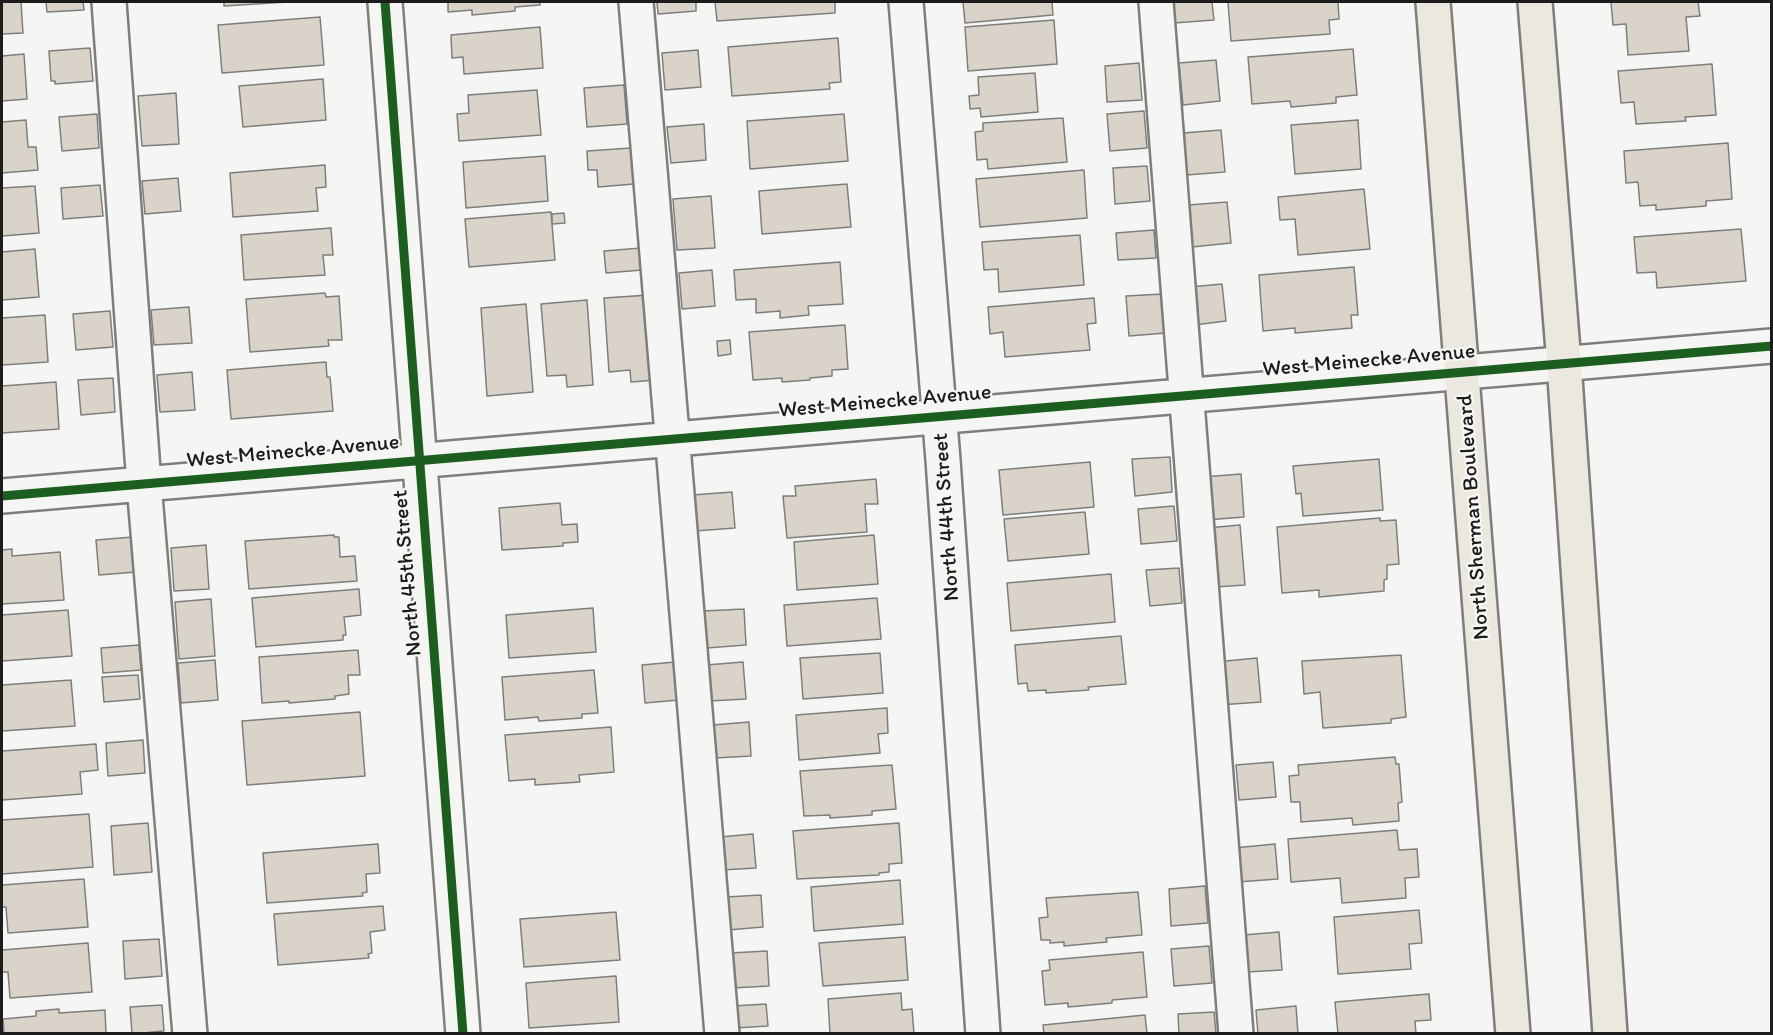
<!DOCTYPE html>
<html>
<head>
<meta charset="utf-8">
<style>
  body { margin:0 }
  #map { position:relative; width:1773px; height:1035px; overflow:hidden; background:#f5f5f3; font-family:Itim,sans-serif }
  canvas { display:block }
  .frame { position:absolute; inset:0; border:3px solid #1c1c1c; pointer-events:none }
</style>
</head>
<body>
<div id="map">
<canvas width="1773" height="1035"></canvas>
<div class="frame"></div>
</div>
<script>
const g = document.querySelector('canvas').getContext('2d');
g.lineJoin = 'round';
function fill(path, color) { g.fillStyle = color; g.fill(path, 'evenodd'); }
const toPath = rows => new Path2D(rows.map(r => 'M' + r).join(''));
function trace(path, color, width, dash) { g.strokeStyle = color; g.lineWidth = width; g.lineCap = dash ? 'butt' : 'round'; g.setLineDash(dash || []); g.stroke(path); }
function label(font, color, halo, rows, align = 'center') {
  g.font = font + ' Itim,sans-serif'; g.lineWidth = 4.5; g.setLineDash([]); g.textBaseline = 'middle'; g.strokeStyle = halo; g.fillStyle = color; for (const [text, x, y, turn = 0] of rows) {
    g.save(); g.translate(x, y); g.rotate((+turn || 0) * Math.PI / 180); g.textAlign = isNaN(turn) ? turn : align; if (halo) g.strokeText(text, 0, 0); g.fillText(text, 0, 0); g.restore();
  }
}
const building = toPath([
  [2,2,21,2,23,33,2,34,2,2],
  [46,2,83,2,84,10,47,12,46,2],
  [224,2,288,2,224,6,224,2],
  [448,2,540,2,540,5,515,7,515,11,472,15,472,10,448,12,448,2],
  [657,2,696,2,696,11,658,14,657,2],
  [715,2,835,2,835,13,717,21,715,2],
  [963,2,1052,2,1053,15,965,23,963,2],
  [1173,2,1212,2,1214,20,1174,23,1173,2],
  [1228,2,1338,2,1339,19,1329,20,1330,34,1231,41,1228,2],
  [1611,2,1698,2,1700,16,1686,17,1689,51,1628,55,1626,24,1613,25,1611,2],
  [320,17,324,65,222,73,218,25,320,17],
  [1054,20,1057,64,968,71,965,27,1054,20],
  [540,27,543,68,464,74,463,57,452,58,451,35,540,27],
  [838,38,841,82,829,83,830,89,732,96,728,47,838,38],
  [90,48,93,81,55,84,55,81,51,81,49,51,90,48],
  [1353,49,1357,95,1336,97,1336,103,1291,107,1290,101,1252,104,1248,57,1353,49],
  [698,50,701,87,665,90,662,53,698,50],
  [24,54,27,99,2,101,2,56,24,54],
  [1216,60,1220,101,1183,105,1179,63,1216,60],
  [1139,63,1142,100,1107,102,1105,66,1139,63],
  [1712,64,1716,115,1685,117,1686,121,1636,124,1634,102,1621,103,1618,71,1712,64],
  [1035,73,1038,112,981,117,980,108,970,109,969,96,979,95,978,77,1035,73],
  [323,79,326,120,243,127,239,86,323,79],
  [624,85,627,124,587,127,584,88,624,85],
  [537,90,541,135,459,141,457,114,469,113,468,95,537,90],
  [176,93,179,144,142,146,138,96,176,93],
  [1144,111,1147,148,1110,151,1107,114,1144,111],
  [97,114,99,148,62,151,59,117,97,114],
  [844,114,848,161,750,169,747,121,844,114],
  [1063,118,1067,162,988,169,987,159,977,160,975,132,983,131,983,123,1063,118],
  [26,120,28,147,36,147,38,170,2,173,2,122,26,120],
  [1358,120,1361,169,1295,174,1291,125,1358,120],
  [704,124,706,160,671,163,667,127,704,124],
  [1221,130,1225,172,1186,175,1183,133,1221,130],
  [1728,143,1732,199,1706,201,1706,206,1656,210,1656,205,1640,206,1638,182,1626,183,1624,151,1728,143],
  [631,148,634,184,598,187,597,170,588,170,587,151,631,148],
  [545,156,548,201,466,208,463,162,545,156],
  [325,165,326,187,316,188,318,211,233,217,230,173,325,165],
  [1147,166,1150,201,1115,204,1113,168,1147,166],
  [1084,170,1087,218,980,227,976,179,1084,170],
  [178,178,181,211,145,214,142,181,178,178],
  [847,184,851,227,762,234,759,191,847,184],
  [100,185,103,216,63,219,61,188,100,185],
  [35,186,39,233,2,236,2,188,35,186],
  [1364,189,1370,249,1298,255,1295,219,1280,220,1278,197,1364,189],
  [711,196,715,248,677,250,673,199,711,196],
  [1227,202,1231,243,1192,247,1188,205,1227,202],
  [551,212,555,260,469,267,465,219,551,212],
  [564,213,565,223,552,224,552,214,564,213],
  [331,228,333,255,323,255,325,275,244,280,241,235,331,228],
  [1741,229,1746,281,1657,288,1656,272,1637,273,1634,237,1741,229],
  [1154,230,1156,258,1118,260,1116,233,1154,230],
  [1080,235,1084,285,999,292,998,269,984,270,982,242,1080,235],
  [641,248,642,270,606,273,604,251,641,248],
  [35,249,39,297,2,300,2,252,35,249],
  [840,262,843,304,808,306,809,315,780,318,780,311,756,313,756,299,736,300,734,270,840,262],
  [1354,267,1358,315,1351,315,1352,328,1295,333,1295,328,1263,331,1259,275,1354,267],
  [712,270,715,306,682,309,679,273,712,270],
  [1222,284,1226,321,1194,325,1190,287,1222,284],
  [325,293,326,297,339,296,342,340,328,340,329,346,250,352,246,299,325,293],
  [1163,294,1166,333,1129,336,1126,296,1163,294],
  [649,295,656,380,631,382,630,370,609,372,604,298,649,295],
  [1094,298,1096,323,1087,324,1090,350,1005,357,1003,332,990,334,988,307,1094,298],
  [587,300,593,385,567,387,566,375,547,376,541,304,587,300],
  [526,304,533,392,487,396,481,308,526,304],
  [189,307,192,343,154,345,151,310,189,307],
  [110,311,113,347,76,350,73,314,110,311],
  [45,315,48,362,2,365,2,318,45,315],
  [845,325,848,369,832,370,832,376,810,378,810,380,782,382,782,378,753,380,749,332,845,325],
  [730,340,731,354,718,356,717,341,730,340],
  [326,362,327,377,330,377,333,411,231,419,227,370,326,362],
  [192,372,195,410,160,412,157,375,192,372],
  [113,378,115,412,81,415,78,380,113,378],
  [56,382,59,429,2,433,2,386,56,382],
  [1170,457,1172,492,1135,496,1132,459,1170,457],
  [1379,459,1383,510,1303,516,1301,493,1296,494,1293,466,1379,459],
  [1090,462,1094,507,1003,515,999,470,1090,462],
  [1241,474,1244,517,1206,520,1203,477,1241,474],
  [876,479,878,504,865,504,867,532,787,538,783,496,796,496,795,486,876,479],
  [732,492,735,528,695,531,692,495,732,492],
  [560,503,562,525,577,524,578,542,563,543,563,546,502,550,499,508,560,503],
  [1174,506,1177,541,1141,544,1138,509,1174,506],
  [1085,512,1089,554,1008,561,1004,519,1085,512],
  [1380,518,1380,521,1396,520,1399,564,1387,565,1387,579,1384,580,1384,591,1319,597,1319,590,1282,593,1277,527,1380,518],
  [1240,525,1245,585,1215,587,1207,528,1240,525],
  [334,535,334,537,339,537,340,557,355,556,357,581,249,589,245,541,334,535],
  [874,535,878,584,797,590,794,542,874,535],
  [133,537,136,572,99,575,96,540,133,537],
  [206,545,209,589,174,591,171,548,206,545],
  [12,549,12,556,60,552,64,600,2,604,2,550,12,549],
  [1179,568,1182,603,1150,606,1146,570,1179,568],
  [1111,574,1115,622,1011,631,1007,583,1111,574],
  [359,589,361,615,344,617,346,635,343,635,343,640,256,647,252,598,359,589],
  [877,598,881,639,787,646,784,605,877,598],
  [211,599,215,656,179,659,175,602,211,599],
  [593,608,596,652,509,658,506,615,593,608],
  [744,609,746,645,707,648,704,611,744,609],
  [68,610,72,656,2,661,2,615,68,610],
  [1121,636,1126,684,1088,687,1089,690,1046,693,1046,690,1028,691,1027,683,1018,684,1015,645,1121,636],
  [139,645,141,670,103,673,101,648,139,645],
  [358,650,360,675,348,675,349,694,335,696,335,699,289,703,289,701,262,703,259,657,358,650],
  [880,653,883,693,803,699,800,658,880,653],
  [1401,655,1406,717,1391,719,1391,723,1323,728,1320,692,1304,694,1302,661,1401,655],
  [1257,658,1261,702,1219,705,1216,662,1257,658],
  [215,660,218,700,181,703,178,663,215,660],
  [675,662,678,700,645,703,642,665,675,662],
  [743,662,746,699,709,701,706,665,743,662],
  [594,670,598,713,582,714,582,718,539,721,538,717,505,720,502,677,594,670],
  [138,675,140,699,104,702,102,677,138,675],
  [71,680,75,726,2,731,2,685,71,680],
  [887,708,888,733,878,734,880,753,799,760,796,715,887,708],
  [360,712,365,776,247,785,242,721,360,712],
  [749,722,751,756,715,758,713,725,749,722],
  [611,727,614,772,579,775,580,782,535,785,535,779,509,781,505,735,611,727],
  [143,740,145,773,108,776,106,743,143,740],
  [96,744,98,770,80,772,82,794,2,800,2,751,96,744],
  [1395,757,1396,764,1399,764,1402,802,1398,803,1399,821,1353,825,1352,818,1301,822,1300,802,1291,802,1289,776,1299,775,1298,765,1395,757],
  [1273,762,1276,797,1239,800,1236,765,1273,762],
  [892,765,896,809,872,811,872,815,830,818,830,815,804,816,800,771,892,765],
  [89,814,93,867,2,874,2,820,89,814],
  [148,823,152,872,114,875,111,826,148,823],
  [899,823,902,863,889,864,889,872,879,873,879,875,797,879,793,831,899,823],
  [1397,830,1399,850,1417,849,1419,877,1405,878,1406,898,1342,903,1340,878,1291,882,1288,839,1397,830],
  [753,834,756,868,722,870,720,837,753,834],
  [378,844,380,873,366,874,367,892,362,893,363,896,267,903,263,853,378,844],
  [1275,844,1278,879,1237,882,1234,848,1275,844],
  [84,879,88,927,8,933,6,907,2,907,2,885,84,879],
  [900,880,903,924,814,931,811,887,900,880],
  [1205,886,1208,923,1171,926,1169,889,1205,886],
  [1138,892,1142,935,1106,938,1107,942,1064,946,1064,942,1050,943,1050,940,1041,940,1039,918,1048,917,1046,898,1138,892],
  [761,895,763,927,728,930,726,897,761,895],
  [383,906,385,930,370,932,372,953,368,954,369,958,278,965,274,914,383,906],
  [1419,910,1422,943,1409,944,1411,969,1338,974,1334,917,1419,910],
  [616,912,620,960,524,967,520,919,616,912],
  [1279,932,1282,970,1246,972,1243,935,1279,932],
  [905,937,908,980,823,986,819,943,905,937],
  [159,939,162,976,125,979,123,941,159,939],
  [88,943,92,992,10,998,8,972,2,972,2,950,88,943],
  [1209,946,1212,983,1174,986,1171,949,1209,946],
  [767,951,769,986,732,988,730,953,767,951],
  [1143,952,1147,997,1112,1000,1112,1003,1068,1007,1068,1003,1045,1005,1042,971,1050,970,1049,960,1143,952],
  [616,976,619,1022,529,1028,526,983,616,976],
  [901,993,902,1010,912,1009,914,1034,830,1034,828,999,901,993],
  [1429,994,1431,1020,1415,1021,1416,1034,1338,1034,1335,1002,1429,994],
  [766,1004,768,1026,735,1028,733,1006,766,1004],
  [162,1005,164,1031,132,1034,130,1007,162,1005],
  [1296,1006,1298,1034,1258,1034,1256,1010,1296,1006],
  [59,1009,59,1013,105,1010,106,1034,4,1034,3,1019,36,1016,36,1011,59,1009],
  [1214,1012,1216,1034,1179,1034,1178,1014,1214,1012],
  [1145,1015,1147,1034,1044,1034,1043,1025,1145,1015]
]);
const minor = toPath([
  [109,2,144,484,190,1034],
  [385,2,463,1034],
  [636,2,722,1034],
  [906,2,943,460,983,1034],
  [1156,2,1236,1034],
  [2,496,1772,346]
]);
const major = toPath([
  [1433,2,1513,1034],
  [1535,2,1564,363,1610,1034]
]);
const cycleway = toPath([
  [385,2,463,1034],
  [2,496,1772,346]
]);
const streetNames = [
  ["West Meinecke Avenue",1369,361,-5],
  ["West Meinecke Avenue",885,402,-5],
  ["West Meinecke Avenue",293,452,-5],
  ["North 44th Street",947,517,-94],
  ["North Sherman Boulevard",1474,517,-94],
  ["North 45th Street",408,573,-95]
];
fill(building, '#dad3ca');
trace(building, '#7e7e7d', 1.5);
trace(minor, '#7e7e7d', 38);
trace(major, '#7e7e7d', 38);
trace(minor, '#f5f5f3', 33);
trace(major, '#ece8df', 33);
trace(cycleway, '#1b5e20', 9);
label('22px', '#1c1c1c', '#f6f6f2', streetNames);
</script>
</body>
</html>
